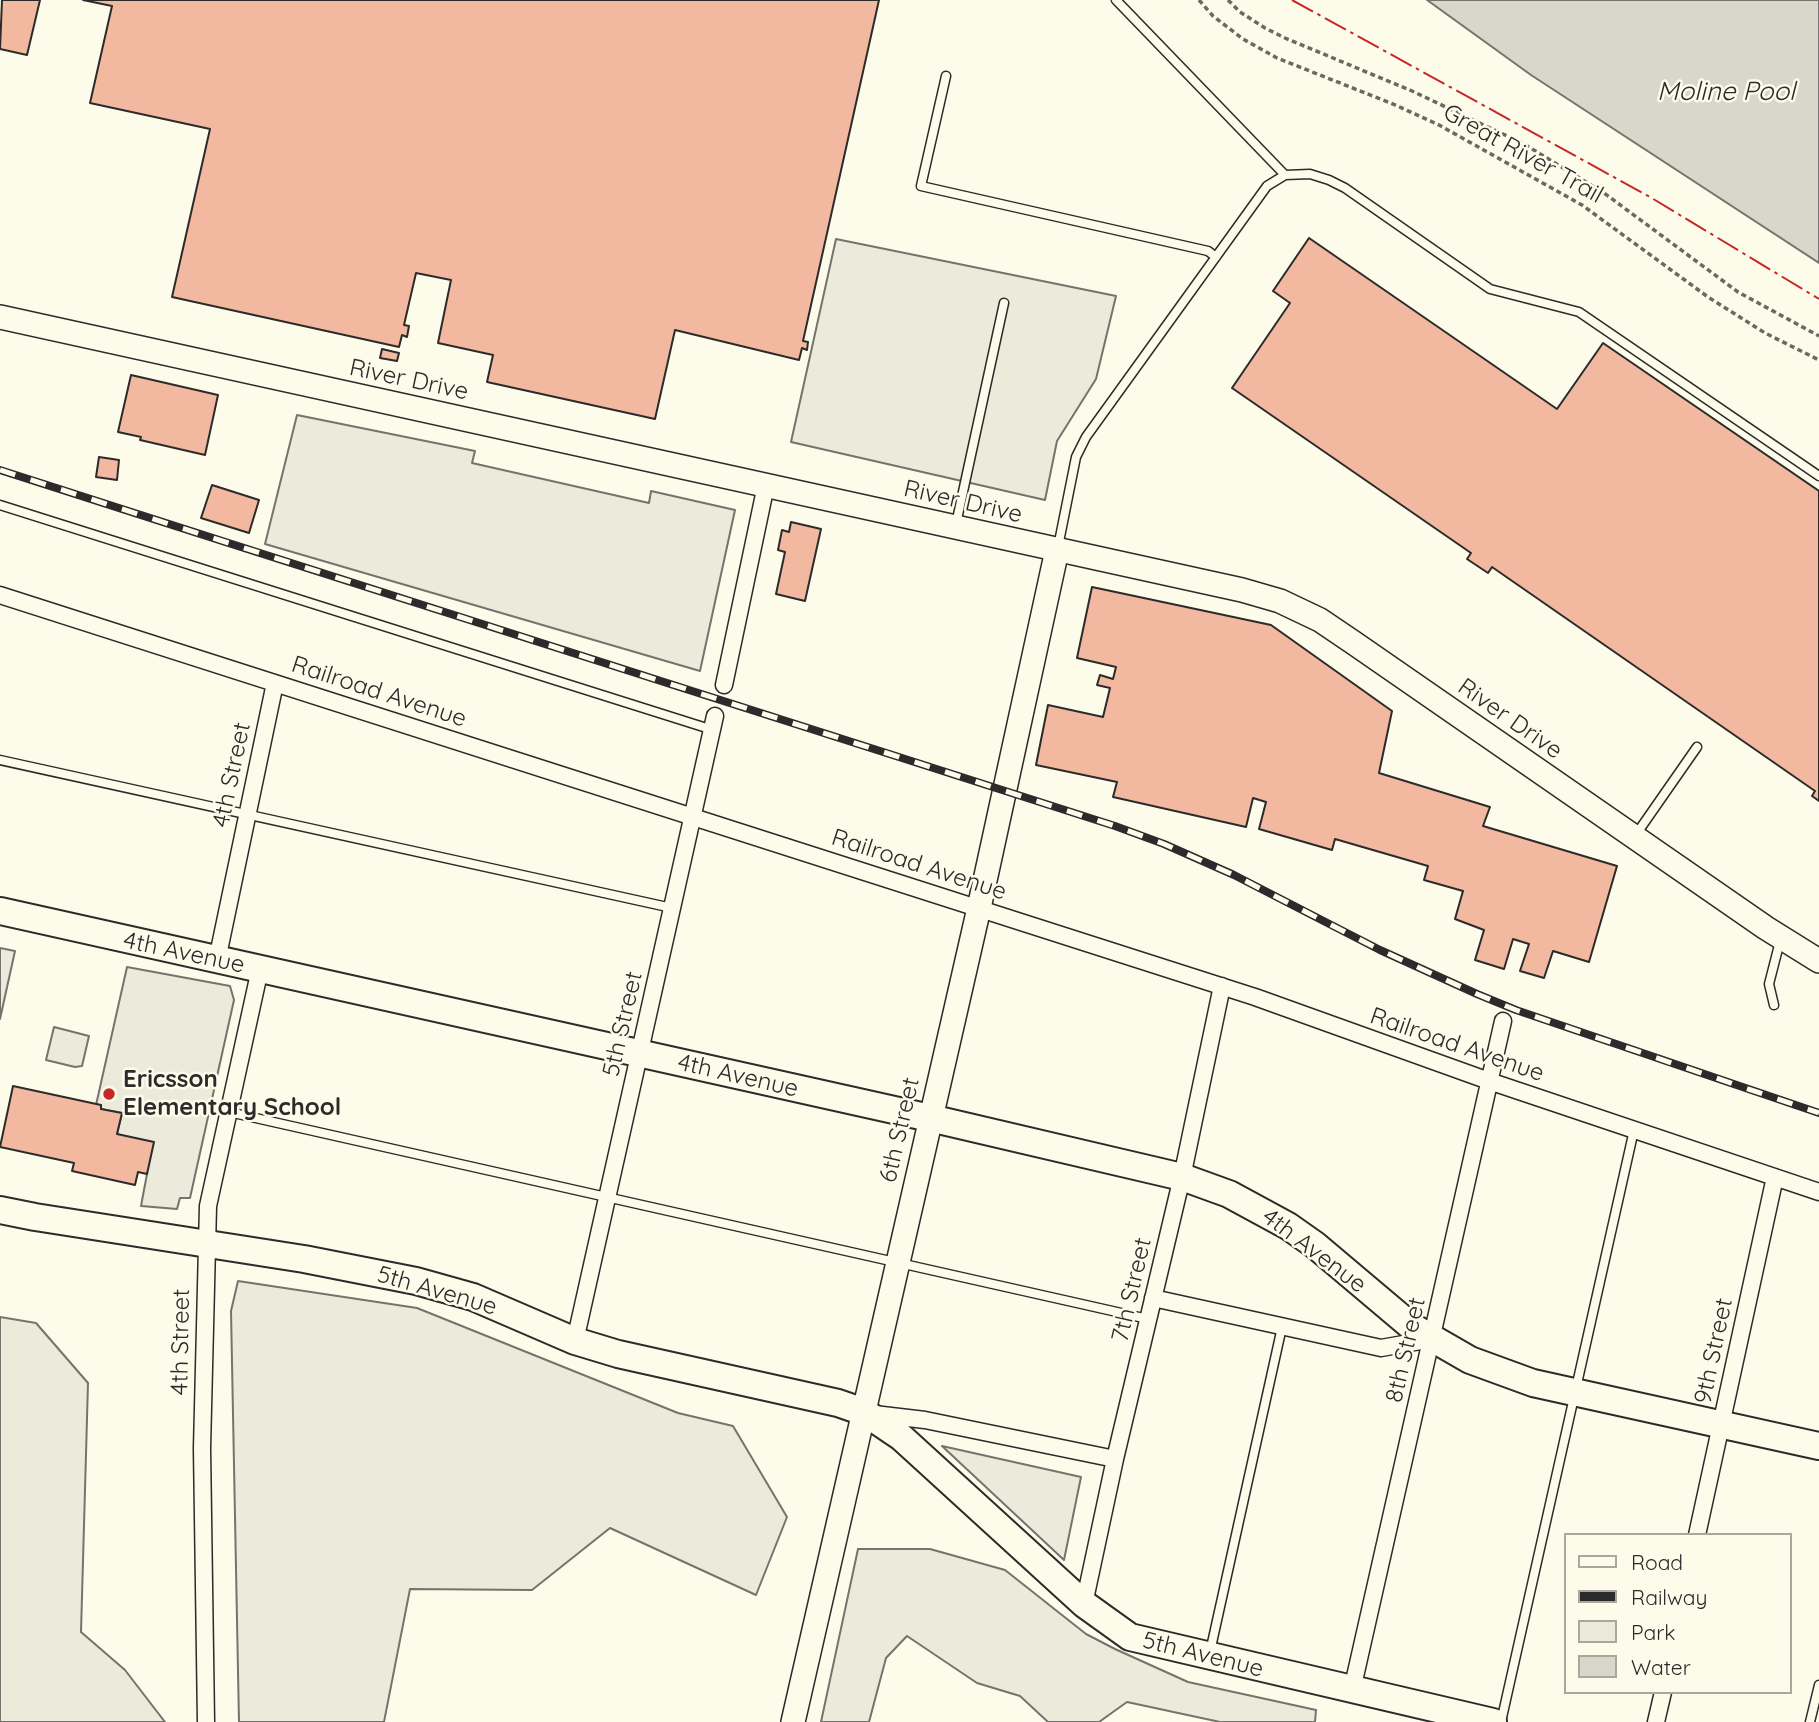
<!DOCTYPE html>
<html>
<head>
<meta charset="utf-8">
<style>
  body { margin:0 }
  #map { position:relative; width:1819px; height:1722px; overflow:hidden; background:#fdfbea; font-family:Quicksand,sans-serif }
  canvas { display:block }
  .legend { position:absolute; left:1564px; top:1533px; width:228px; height:161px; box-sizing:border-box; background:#fdfbea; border:2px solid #a9a89e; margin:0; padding:9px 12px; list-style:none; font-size:21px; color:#2b2b2b }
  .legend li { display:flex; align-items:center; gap:14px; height:35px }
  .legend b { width:35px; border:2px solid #a9a89e }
</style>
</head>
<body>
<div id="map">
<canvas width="1819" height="1722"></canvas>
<ul class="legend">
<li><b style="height:9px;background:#fdfbea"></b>Road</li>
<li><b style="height:9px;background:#2b2b2b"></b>Railway</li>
<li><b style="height:19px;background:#ecebdb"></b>Park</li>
<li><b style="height:19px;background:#d8d7c9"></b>Water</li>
</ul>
</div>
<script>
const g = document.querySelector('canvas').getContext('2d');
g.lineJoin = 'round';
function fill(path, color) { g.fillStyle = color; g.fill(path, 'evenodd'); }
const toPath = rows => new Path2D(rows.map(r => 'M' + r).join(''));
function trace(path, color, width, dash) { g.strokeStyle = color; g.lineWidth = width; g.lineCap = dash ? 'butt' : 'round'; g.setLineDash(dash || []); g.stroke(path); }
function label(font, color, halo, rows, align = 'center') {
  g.font = font + ' Quicksand,sans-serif'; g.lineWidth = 5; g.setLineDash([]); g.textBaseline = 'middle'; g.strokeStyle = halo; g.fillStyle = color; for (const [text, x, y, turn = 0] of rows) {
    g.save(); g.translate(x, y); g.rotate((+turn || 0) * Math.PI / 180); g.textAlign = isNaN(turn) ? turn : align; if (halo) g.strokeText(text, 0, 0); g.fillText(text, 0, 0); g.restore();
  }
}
const green = toPath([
  [54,1027,89,1036,82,1066,75,1067,46,1060,54,1027],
  [238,1281,417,1308,678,1413,733,1426,787,1517,756,1595,610,1528,532,1590,410,1589,384,1722,239,1722,231,1311,238,1281],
  [0,1317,36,1323,88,1383,81,1632,125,1670,165,1722,0,1722,0,1317],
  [942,1446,1081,1477,1064,1560,942,1446],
  [858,1549,930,1549,1005,1570,1086,1634,1115,1649,1188,1682,1316,1710,1315,1722,1220,1722,1127,1702,1099,1722,1048,1722,1020,1696,977,1683,907,1636,886,1658,869,1722,821,1722,858,1549]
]);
const parking = toPath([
  [836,239,1116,296,1096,379,1057,441,1045,500,791,442,836,239],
  [297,415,475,451,472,463,649,503,651,491,735,510,700,671,265,544,297,415],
  [0,948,15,951,0,1019,0,948],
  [127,967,230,986,234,1000,190,1198,180,1198,177,1209,141,1206,147,1174,117,1134,122,1113,101,1109,101,1105,96,1105,127,967]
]);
const water = toPath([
  [1427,0,1819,0,1819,263,1531,75,1427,0]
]);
const building = toPath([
  [2,0,40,0,27,55,0,49,2,0],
  [83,0,879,0,803,341,808,342,807,350,802,348,799,360,675,330,655,419,487,382,493,355,438,343,451,280,416,273,404,325,409,326,407,337,402,335,399,347,172,297,210,129,90,103,112,6,83,0],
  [1309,238,1557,409,1603,343,1819,491,1819,801,1812,796,1815,791,1492,567,1488,573,1467,559,1471,553,1232,388,1290,303,1273,291,1309,238],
  [382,349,399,353,397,361,380,358,382,349],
  [131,375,218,395,205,455,140,440,141,437,118,432,131,375],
  [99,457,119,460,117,480,96,477,99,457],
  [212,485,259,500,249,533,201,518,212,485],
  [791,522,821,529,805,601,776,594,785,552,778,550,782,530,789,532,791,522],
  [1092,587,1271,625,1392,711,1379,773,1490,807,1483,826,1617,866,1589,962,1553,951,1544,978,1520,971,1529,944,1513,939,1504,969,1475,960,1484,930,1455,919,1463,891,1424,880,1428,866,1335,839,1332,850,1259,829,1266,802,1253,798,1246,827,1113,797,1117,782,1036,765,1048,705,1103,717,1110,688,1097,685,1100,675,1113,679,1116,667,1077,658,1092,587],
  [13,1086,101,1105,101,1109,122,1113,117,1134,154,1142,147,1174,138,1172,135,1185,72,1171,74,1163,0,1147,13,1086]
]);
const path = toPath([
  [1199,0,1213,16,1243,39,1277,58,1393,104,1439,125,1582,205,1708,297,1765,333,1819,360],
  [1228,0,1240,12,1265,28,1285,38,1412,91,1524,144,1604,193,1738,292,1819,336]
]);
const lane = toPath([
  [1116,0,1285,175],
  [946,76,921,186,1208,251,1216,257],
  [0,505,713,730],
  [956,524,1004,303],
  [1058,547,1076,457,1086,437,1267,186,1285,175,1310,174,1329,180,1345,188,1490,289,1579,312,1819,476],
  [0,760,672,908],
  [1635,836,1697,747],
  [1774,1005,1769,984,1780,941],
  [229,1112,1148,1319],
  [1210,1652,1282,1327],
  [1501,1722,1634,1130],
  [1810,1722,1819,1685]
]);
const street = toPath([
  [0,595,1255,997,1489,1081,1819,1192],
  [724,685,766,485],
  [217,960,275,683],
  [1153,1298,1381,1348,1432,1339],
  [575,1341,715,716],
  [874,1414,925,1420,1115,1459],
  [1697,1535,1775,1177],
  [1084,1604,1115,1459,1182,1177,1222,986],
  [1352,1690,1503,1021],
  [206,1722,202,1448,208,1206,260,969],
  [1656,1722,1663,1692]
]);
const secondary = toPath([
  [0,317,1242,590,1280,601,1320,620,1354,643,1766,928,1819,961],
  [793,1722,979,908,1057,550]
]);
const primary = toPath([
  [0,911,930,1118,1182,1177,1229,1194,1288,1226,1315,1245,1411,1326,1470,1360,1533,1383,1819,1446],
  [0,1210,35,1217,304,1259,416,1281,473,1297,575,1341,618,1354,838,1403,864,1412,901,1437,1084,1604,1130,1637,1493,1722]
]);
const rail = toPath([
  [0,470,1115,826,1164,844,1234,875,1380,950,1477,994,1516,1010,1819,1113]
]);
const power = toPath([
  [1292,0,1650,197,1819,299]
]);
const markers = [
  [109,1094,7,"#c62828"]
];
const streetNames = [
  ["Great River Trail",1523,154,29],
  ["River Drive",409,380,12],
  ["River Drive",963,502,13],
  ["Railroad Avenue",379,692,18],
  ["River Drive",1510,719,35],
  ["4th Street",232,775,-78],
  ["Railroad Avenue",919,865,18],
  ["4th Avenue",184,953,12],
  ["5th Street",623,1024,-77],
  ["Railroad Avenue",1457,1045,19],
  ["4th Avenue",738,1076,13],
  ["6th Street",900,1130,-77],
  ["4th Avenue",1314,1251,37],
  ["7th Street",1132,1290,-77],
  ["5th Avenue",437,1291,16],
  ["4th Street",181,1342,-89],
  ["8th Street",1406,1350,-77],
  ["9th Street",1714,1351,-78],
  ["5th Avenue",1203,1655,14]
];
const poiNames = [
  ["Ericsson",123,1080],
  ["Elementary School",123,1108]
];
const waterNames = [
  ["Moline Pool",1726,92]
];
fill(green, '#ecebdb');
trace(green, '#74746e', 2);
fill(parking, '#eceadb');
trace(parking, '#74746e', 2);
fill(water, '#d8d7c9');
trace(water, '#74746e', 2);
fill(building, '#f2b8a0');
trace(building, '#2b2b2b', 2);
trace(lane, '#2b2b2b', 11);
trace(street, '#2b2b2b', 19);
trace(secondary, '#2b2b2b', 26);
trace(primary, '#2b2b2b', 30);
trace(path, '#6a6964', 3.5, [5, 3.5]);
trace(lane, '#fdfbea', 8);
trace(street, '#fdfbea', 16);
trace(secondary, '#fdfbea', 23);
trace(primary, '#fdfbea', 26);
trace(rail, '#2b2b2b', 8);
trace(rail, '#fdfbea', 5, [16]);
trace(power, '#c62828', 2, [24, 5, 3.5, 5]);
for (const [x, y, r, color] of markers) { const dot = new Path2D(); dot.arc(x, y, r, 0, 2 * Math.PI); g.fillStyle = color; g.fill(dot); trace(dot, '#fdfbea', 2.5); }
label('24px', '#2b2b2b', '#fdfbea', streetNames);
label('bold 24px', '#2b2b2b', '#fdfbea', poiNames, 'left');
label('italic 26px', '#2b2b2b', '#fdfbea', waterNames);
</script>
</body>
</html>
